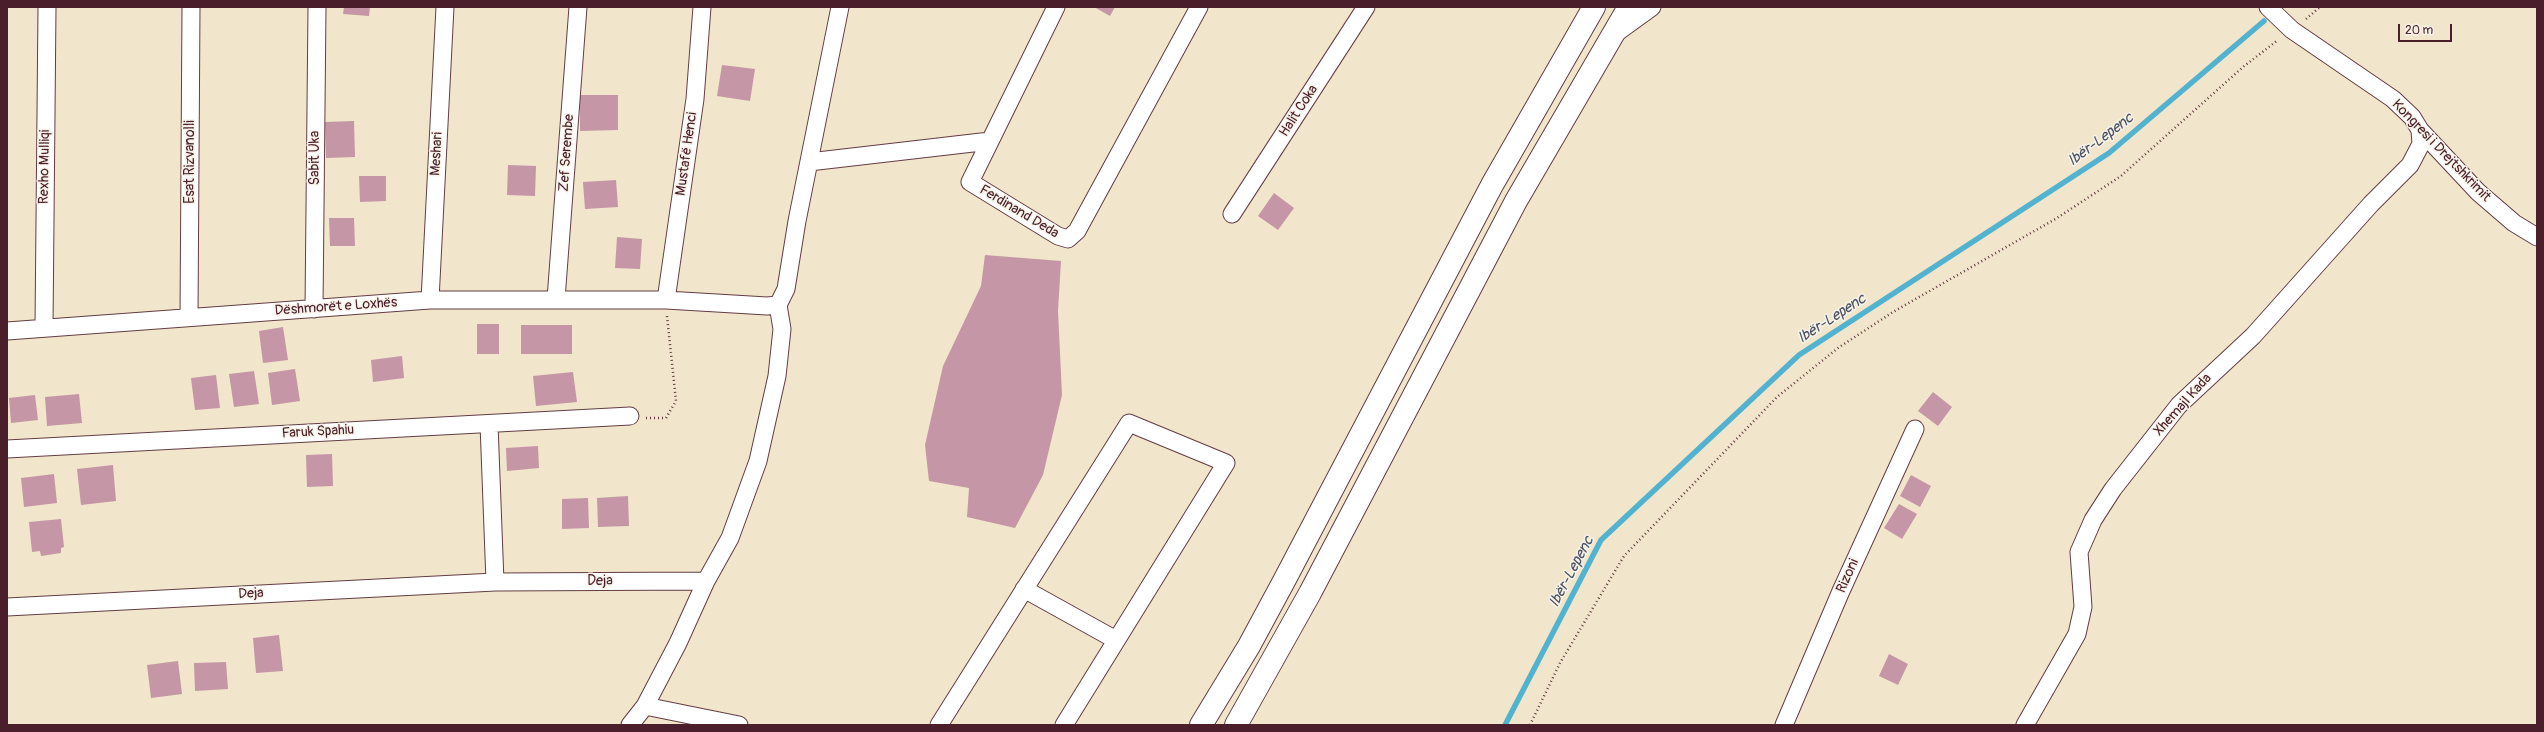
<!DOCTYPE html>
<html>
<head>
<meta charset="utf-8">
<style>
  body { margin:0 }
  #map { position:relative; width:2544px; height:732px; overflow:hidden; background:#f1e5cb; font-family:Pangolin,sans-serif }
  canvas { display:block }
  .frame { position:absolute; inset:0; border:8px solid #4a1f2b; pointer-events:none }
  .scale { position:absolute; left:2398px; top:24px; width:54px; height:18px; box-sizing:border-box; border:2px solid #4a1f2b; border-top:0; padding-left:5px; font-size:12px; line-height:14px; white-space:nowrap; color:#4a1f2b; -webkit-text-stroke:3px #f7f3e8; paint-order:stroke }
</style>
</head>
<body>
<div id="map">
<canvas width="2544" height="732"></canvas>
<div class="frame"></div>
<div class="scale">20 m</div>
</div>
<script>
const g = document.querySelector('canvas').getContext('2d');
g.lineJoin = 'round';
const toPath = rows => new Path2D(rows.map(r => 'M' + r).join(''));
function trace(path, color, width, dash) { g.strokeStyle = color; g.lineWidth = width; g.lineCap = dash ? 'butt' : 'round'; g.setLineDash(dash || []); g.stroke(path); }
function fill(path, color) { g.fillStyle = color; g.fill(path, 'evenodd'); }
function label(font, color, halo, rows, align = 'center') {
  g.font = font + ' Pangolin,sans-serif'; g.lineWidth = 3; g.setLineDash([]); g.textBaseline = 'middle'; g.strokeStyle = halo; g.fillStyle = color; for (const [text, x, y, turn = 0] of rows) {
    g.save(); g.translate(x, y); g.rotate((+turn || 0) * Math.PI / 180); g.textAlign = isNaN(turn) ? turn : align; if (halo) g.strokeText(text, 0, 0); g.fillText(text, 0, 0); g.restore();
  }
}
const stream = toPath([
  [1505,725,1601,540,1799,355,2109,153,2264,21]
]);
const building = toPath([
  [344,7,370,7,369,16,343,14],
  [1094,7,1115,7,1110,16],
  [722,65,755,69,750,101,717,96],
  [580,95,618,95,618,130,580,131],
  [354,121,355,157,326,158,325,122],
  [508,165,536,166,535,196,507,195],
  [359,176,386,176,386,201,360,202],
  [616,180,618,207,585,209,583,182],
  [1274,193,1294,208,1278,230,1258,216],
  [329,218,354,218,355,246,330,246],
  [617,237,642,239,640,269,615,268],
  [985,255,1061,261,1058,311,1062,395,1043,475,1015,528,967,517,969,488,929,481,925,445,943,366,981,286],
  [477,324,499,324,499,354,477,354],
  [521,325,572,325,572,354,521,354],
  [283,327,288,360,263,363,259,331],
  [402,356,404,378,373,382,371,360],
  [295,369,300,401,272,405,268,373],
  [254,371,259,404,234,407,229,374],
  [573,372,577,402,536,406,533,376],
  [216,375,220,408,195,410,191,378],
  [1933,392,1952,407,1938,426,1918,411],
  [79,394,82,423,47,426,45,397],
  [35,395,38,420,11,423,9,398],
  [538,446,539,468,507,471,506,448],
  [332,454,333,486,307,487,306,455],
  [113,465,116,501,81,505,77,469],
  [54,474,57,503,24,507,21,478],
  [1911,475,1931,486,1920,507,1900,496],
  [628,496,629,526,598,527,597,498],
  [588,498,589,528,562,529,562,499],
  [1899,504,1917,514,1902,539,1884,528],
  [61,519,64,547,61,548,61,553,41,556,40,551,32,552,29,522],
  [279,635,283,671,256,673,253,638],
  [1889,654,1908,664,1898,685,1879,676],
  [178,661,182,694,151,698,147,665],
  [226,662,228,689,195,691,194,663]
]);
const path = toPath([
  [2306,19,2320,7],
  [646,418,666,418,676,401,667,316],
  [1530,725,1560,663,1624,556,1777,397,1838,348,1893,312,2057,218,2121,176,2243,67,2278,40]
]);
const minor = toPath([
  [1056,7,970,182,1058,236,1068,239,1077,231,1199,7],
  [2268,7,2292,30,2393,99,2412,117,2420,130,2478,192,2514,223,2537,237],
  [1616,33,1652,7],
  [809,162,990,141],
  [1232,214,1366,7],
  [556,299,578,7],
  [430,300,445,7],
  [666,300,695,99,702,7],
  [314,309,317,7],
  [189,317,191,7],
  [44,327,47,7],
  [7,331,430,300,666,300,767,306,778,305,786,289,797,221,840,7],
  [489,424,495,582],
  [7,449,630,416],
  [1024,589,1116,640],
  [7,607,495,582,706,581],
  [645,706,739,725],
  [630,725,645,706,678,643,706,581,730,538,758,461,777,376,782,329,778,305],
  [939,725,1129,423,1226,463,1064,725],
  [1784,725,1841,591,1915,429],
  [2025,725,2077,634,2083,607,2079,552,2093,520,2113,489,2179,405,2253,336,2371,204,2410,165,2421,144,2420,130]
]);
const highway = toPath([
  [1201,725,1249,646,1284,581,1492,185,1594,7],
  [1236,725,1310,593,1516,201,1629,7]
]);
const streetNames = [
  ["Halit Coka",1299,111,-57],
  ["Kongresi i Drejtshkrimit",2441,151,46],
  ["Zef Serembe",567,153,-86],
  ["Meshari",437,154,-87],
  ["Mustafë Henci",687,154,-82],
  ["Sabit Uka",315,158,-90],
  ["Esat Rizvanolli",190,162,-90],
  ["Rexho Mulliqi",45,167,-89],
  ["Ferdinand Deda",1019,212,31],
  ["Dëshmorët e Loxhës",336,307,-4],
  ["Xhemajl Kada",2183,405,-48],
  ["Faruk Spahiu",318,432,-3],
  ["Rizoni",1848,576,-66],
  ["Deja",600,581],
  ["Deja",251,594,-3]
];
const waterNames = [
  ["Ibër-Lepenc",2101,140,-37],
  ["Ibër-Lepenc",1832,319,-33],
  ["Ibër-Lepenc",1572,572,-62]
];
trace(stream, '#51b3d0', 5.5);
fill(building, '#c596a6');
trace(minor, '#633d43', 19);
trace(highway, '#633d43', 24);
trace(path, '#633d43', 2.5, [1, 3]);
trace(minor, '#fff', 17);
trace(highway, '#fff', 22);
label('14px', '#4a1f2b', '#f7f3e8', streetNames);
label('italic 15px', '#4c5365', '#f7f3e8', waterNames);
</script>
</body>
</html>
